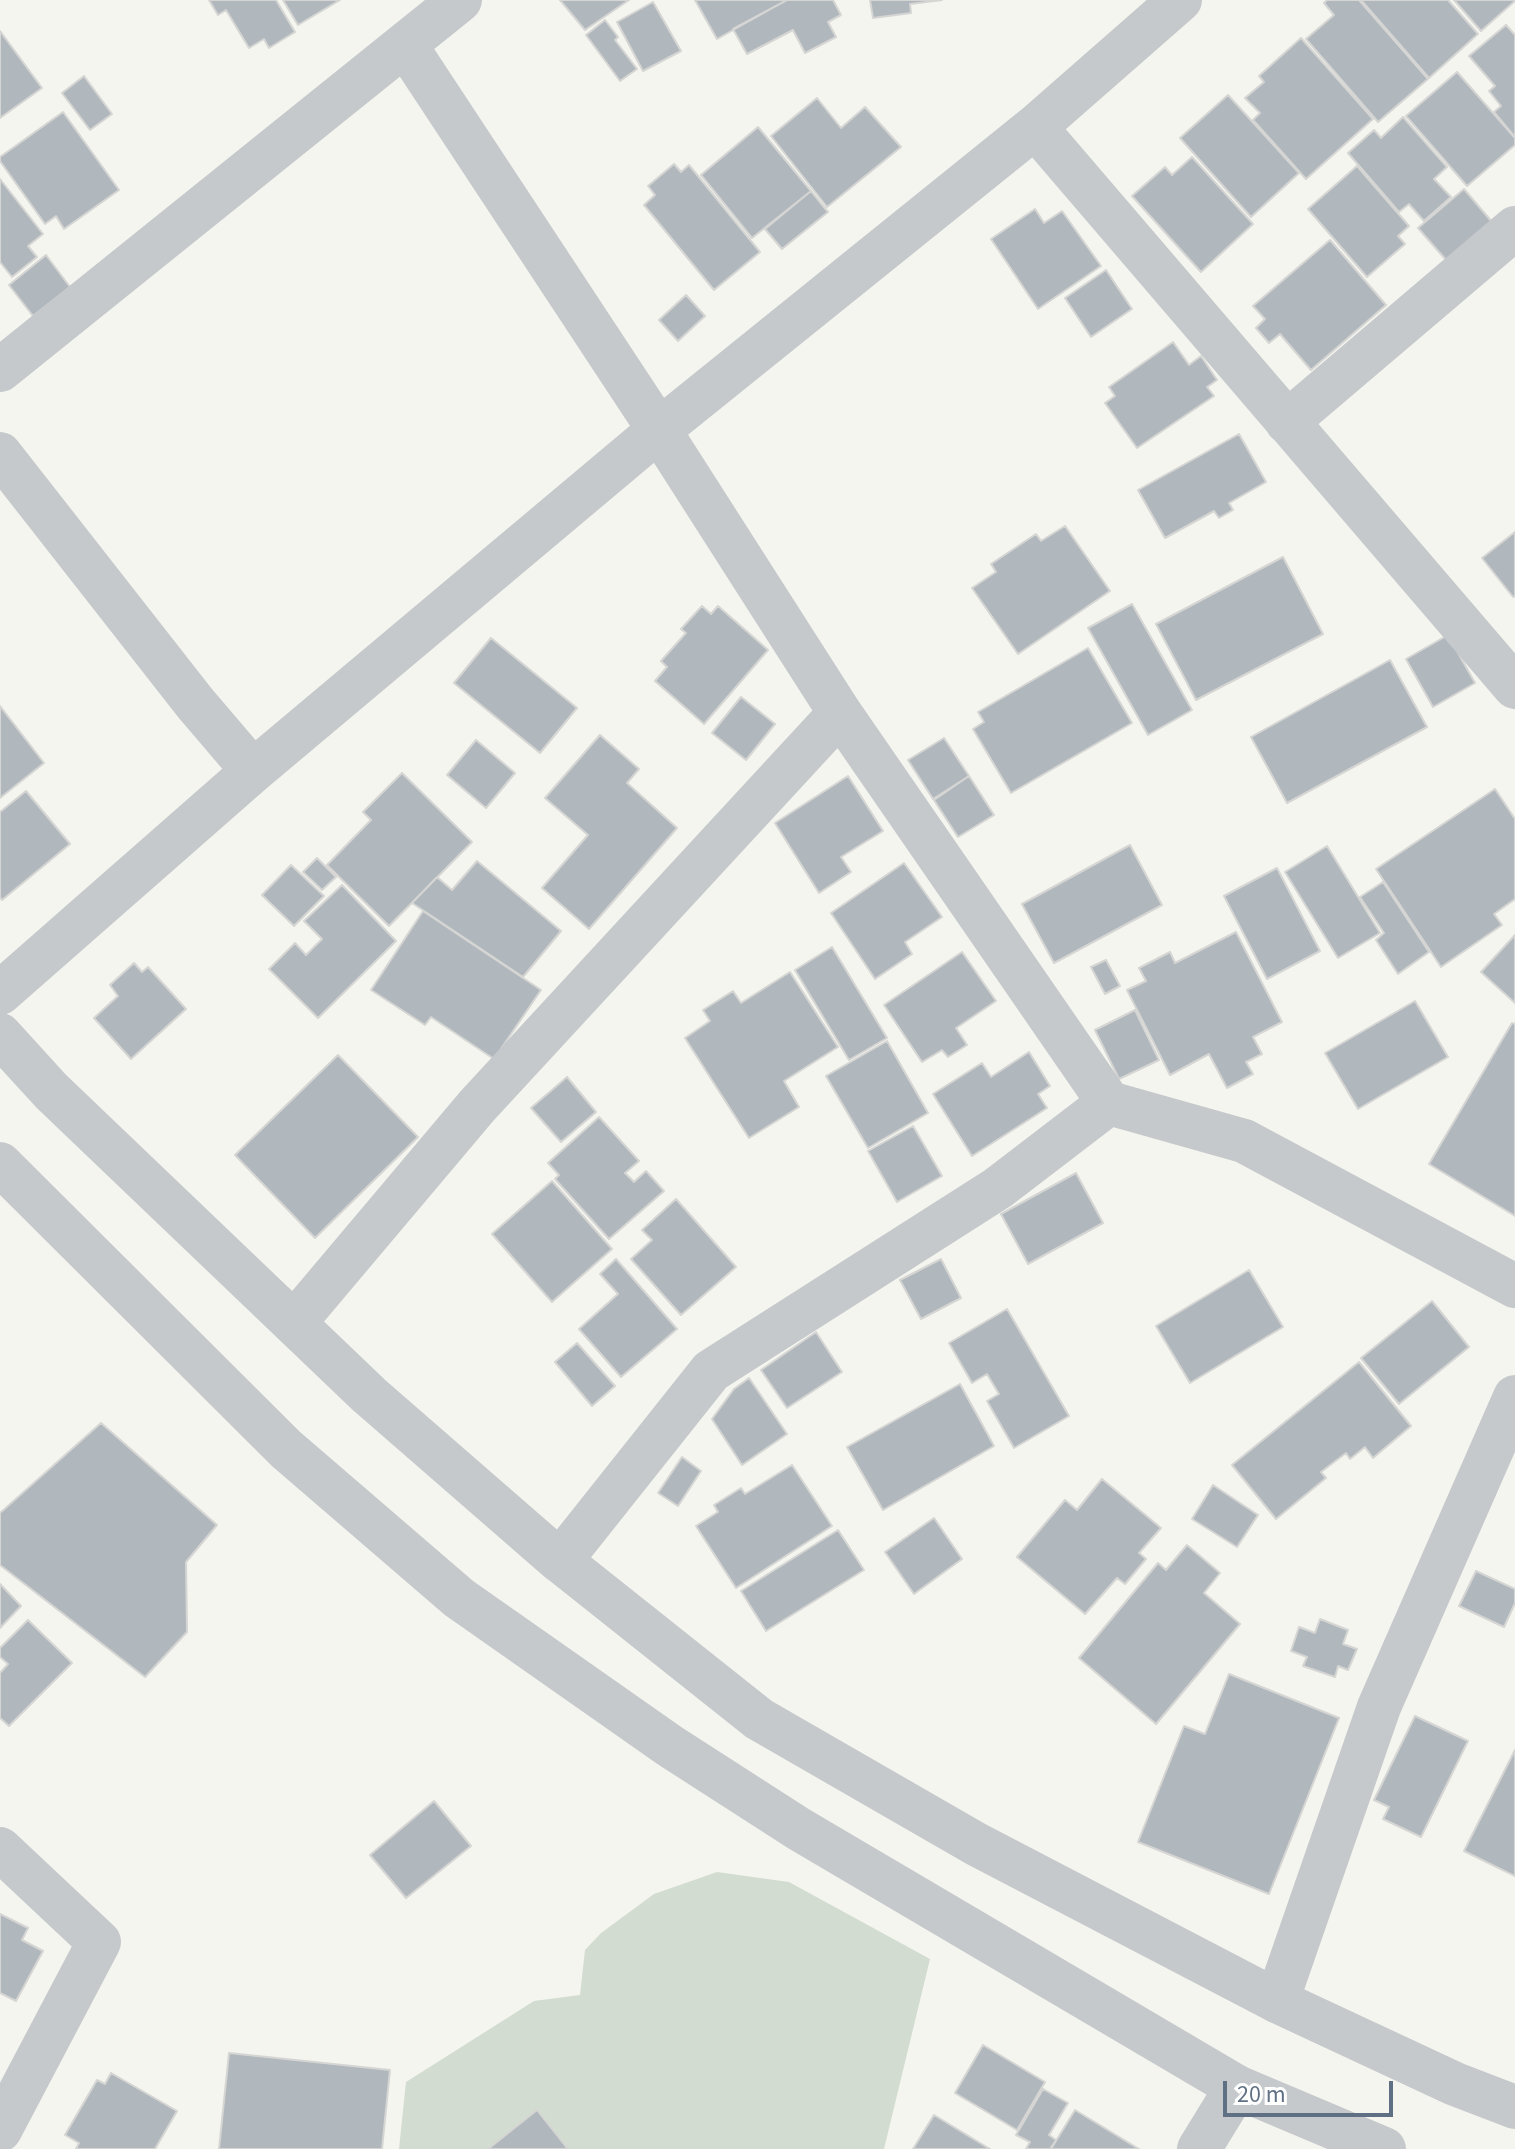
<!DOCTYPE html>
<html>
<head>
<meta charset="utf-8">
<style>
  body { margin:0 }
  #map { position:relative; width:1515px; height:2149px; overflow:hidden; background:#f4f5ef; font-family:"Source Sans 3",sans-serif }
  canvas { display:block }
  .scale { position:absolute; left:1223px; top:2081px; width:170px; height:36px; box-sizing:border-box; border:4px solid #607084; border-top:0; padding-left:10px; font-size:24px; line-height:28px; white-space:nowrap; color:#607084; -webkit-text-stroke:6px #fff; paint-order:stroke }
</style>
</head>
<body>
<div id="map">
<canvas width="1515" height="2149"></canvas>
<div class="scale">20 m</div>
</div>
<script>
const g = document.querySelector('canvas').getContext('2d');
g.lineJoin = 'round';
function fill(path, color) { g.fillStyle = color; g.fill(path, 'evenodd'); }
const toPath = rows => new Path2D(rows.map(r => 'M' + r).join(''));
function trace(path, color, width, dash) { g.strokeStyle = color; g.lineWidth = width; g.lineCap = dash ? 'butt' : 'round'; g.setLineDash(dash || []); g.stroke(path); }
const green = toPath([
  [717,1872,789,1882,930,1959,884,2149,399,2149,406,2082,534,2001,580,1995,585,1950,601,1933,654,1894]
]);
const building = toPath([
  [209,0,276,0,295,32,269,48,264,39,249,48,226,10,218,15,209,0],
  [283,0,340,0,298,25,283,0],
  [560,0,629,0,585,30,560,0],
  [695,0,787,0,717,39,695,0],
  [787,0,833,0,841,15,828,22,836,37,805,53,793,30,747,54,733,29,787,0],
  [870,0,942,0,910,4,911,13,873,18,870,0],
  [1327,0,1359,0,1428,79,1378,122,1306,39,1334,15,1324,3,1327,0],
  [1361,0,1448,0,1478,34,1429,78,1361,0],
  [1454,0,1515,0,1515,1,1481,31,1454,0],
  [653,2,681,51,643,71,617,22,653,2],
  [605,20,618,37,615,40,637,69,620,81,586,35,605,20],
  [1506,25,1515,35,1515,137,1494,112,1501,106,1489,91,1495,86,1469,56,1506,25],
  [0,31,42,88,0,118,0,31],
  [1301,38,1373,119,1306,179,1253,120,1260,113,1245,98,1264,82,1259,76,1301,38],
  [1457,72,1515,138,1515,145,1467,186,1406,116,1457,72],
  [84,76,112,114,90,130,62,93,84,76],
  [1228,95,1299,173,1251,217,1180,138,1228,95],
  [817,98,841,128,865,107,901,147,827,207,771,136,817,98],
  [63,112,119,190,64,229,56,216,45,224,0,161,0,157,63,112],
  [1403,117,1447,167,1434,179,1451,197,1424,221,1409,204,1399,212,1348,153,1374,130,1381,138,1403,117],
  [758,127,811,191,752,238,701,175,758,127],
  [1192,157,1253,224,1201,272,1132,196,1165,167,1172,175,1192,157],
  [674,164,681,172,689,165,760,252,714,290,644,205,655,195,648,186,674,164],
  [1357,166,1409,226,1398,236,1405,244,1367,277,1308,209,1357,166],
  [0,179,43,234,28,246,37,257,12,277,0,262,0,179],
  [1464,189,1492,222,1447,261,1418,228,1464,189],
  [811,191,828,212,782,249,765,229,811,191],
  [1035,209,1044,223,1062,211,1101,266,1038,309,991,239,1035,209],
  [1330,240,1386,305,1311,370,1280,334,1269,343,1256,328,1265,319,1253,306,1330,240],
  [46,255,70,287,33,316,9,285,46,255],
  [1106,270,1132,309,1091,337,1065,298,1106,270],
  [686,295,705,316,678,341,659,320,686,295],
  [1173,342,1189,365,1201,356,1217,380,1207,387,1214,396,1137,448,1105,403,1115,396,1109,387,1173,342],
  [1239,434,1266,482,1229,503,1233,510,1219,518,1214,511,1165,538,1138,490,1239,434],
  [1065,526,1110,591,1018,654,972,588,996,572,991,564,1036,534,1041,541,1065,526],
  [1515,532,1515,596,1513,597,1482,558,1515,532],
  [1283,557,1323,634,1196,700,1156,624,1283,557],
  [1132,604,1192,710,1148,735,1088,628,1132,604],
  [702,606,711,614,718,606,768,650,704,724,655,681,667,667,661,661,686,633,681,629,702,606],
  [1448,635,1475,683,1433,707,1406,659,1448,635],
  [491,638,577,708,540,753,454,683,491,638],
  [1088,648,1132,723,1011,793,973,729,984,722,978,712,1088,648],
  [1390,660,1427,727,1287,803,1251,737,1390,660],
  [741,697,775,724,746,760,712,733,741,697],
  [0,706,44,763,0,798,0,706],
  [600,735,639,769,627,783,677,828,589,929,542,888,588,835,545,798,600,735],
  [944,738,969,776,933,799,908,760,944,738],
  [476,740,515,773,486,808,447,775,476,740],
  [402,773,472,842,389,926,327,865,371,820,363,812,402,773],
  [848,776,883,831,841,857,851,872,819,893,775,823,848,776],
  [969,776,994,815,958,837,934,800,969,776],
  [1495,789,1515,819,1515,899,1494,914,1502,925,1441,967,1376,869,1495,789],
  [26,791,70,844,2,900,0,897,0,812,26,791],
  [1130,845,1162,905,1054,963,1022,904,1130,845],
  [1327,846,1380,933,1338,958,1285,872,1327,846],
  [317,858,336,877,322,890,303,872,317,858],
  [477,861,561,931,523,977,412,903,437,877,452,890,477,861],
  [904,863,942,917,905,942,912,954,875,979,831,913,904,863],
  [291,865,324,896,294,926,262,895,291,865],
  [1277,868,1320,951,1267,979,1224,896,1277,868],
  [1383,882,1429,952,1398,974,1376,940,1384,933,1360,897,1383,882],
  [342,885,396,941,318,1018,269,969,295,943,306,955,322,939,304,921,342,885],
  [423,911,541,990,494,1059,431,1017,425,1025,371,990,423,911],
  [1236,932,1282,1022,1253,1037,1262,1054,1246,1062,1253,1074,1227,1088,1209,1054,1170,1075,1127,990,1146,981,1139,968,1170,952,1175,963,1236,932],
  [1515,935,1515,1003,1481,972,1515,935],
  [832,947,887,1038,849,1060,795,970,832,947],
  [962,952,996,1001,956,1028,967,1045,948,1057,942,1050,922,1062,884,1005,962,952],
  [1106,960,1120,986,1105,994,1091,967,1106,960],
  [134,963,142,972,148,967,186,1009,131,1059,94,1018,118,996,110,985,134,963],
  [790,972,838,1047,784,1081,799,1107,749,1138,685,1038,710,1021,703,1010,733,991,741,1003,790,972],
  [1415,1001,1448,1057,1358,1109,1325,1053,1415,1001],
  [1135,1010,1159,1060,1119,1079,1095,1030,1135,1010],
  [1512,1023,1515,1024,1515,1216,1429,1164,1512,1023],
  [887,1041,928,1113,868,1148,826,1076,887,1041],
  [1029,1052,1050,1086,1038,1094,1047,1108,972,1156,933,1094,982,1063,991,1077,1029,1052],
  [338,1055,418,1137,315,1238,235,1155,338,1055],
  [567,1077,596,1112,561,1142,531,1108,567,1077],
  [599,1117,639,1161,625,1173,634,1182,646,1171,664,1191,609,1239,555,1179,559,1175,548,1163,599,1117],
  [913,1126,942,1176,897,1202,868,1151,913,1126],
  [1076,1173,1103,1223,1028,1264,1001,1214,1076,1173],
  [552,1181,612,1249,552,1302,492,1234,552,1181],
  [676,1199,736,1267,681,1315,631,1259,652,1240,642,1230,676,1199],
  [616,1259,677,1329,621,1377,579,1329,618,1294,600,1274,616,1259],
  [941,1259,961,1298,921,1319,900,1280,941,1259],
  [1249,1270,1283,1327,1190,1383,1156,1326,1249,1270],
  [1432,1301,1469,1347,1399,1404,1361,1358,1432,1301],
  [1007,1309,1069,1416,1014,1448,987,1401,999,1394,987,1374,972,1383,949,1343,1007,1309],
  [816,1332,842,1372,787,1408,761,1370,816,1332],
  [577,1343,615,1386,592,1406,555,1362,577,1343],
  [1359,1362,1411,1426,1373,1458,1365,1447,1350,1459,1346,1453,1321,1472,1326,1478,1276,1519,1232,1465,1359,1362],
  [749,1378,787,1434,742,1465,712,1419,734,1389,749,1378],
  [960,1384,994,1446,883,1510,847,1447,960,1384],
  [101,1423,217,1525,186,1562,187,1632,145,1677,0,1565,0,1513,101,1423],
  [682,1457,701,1471,678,1506,658,1493,682,1457],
  [792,1465,832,1526,736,1588,696,1526,718,1512,714,1505,741,1488,745,1494,792,1465],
  [1102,1479,1161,1528,1139,1553,1146,1559,1125,1584,1117,1578,1085,1614,1017,1557,1065,1500,1077,1510,1102,1479],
  [1213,1485,1258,1515,1237,1547,1192,1519,1213,1485],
  [934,1518,962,1559,914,1594,885,1552,934,1518],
  [838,1530,864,1570,766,1631,741,1591,838,1530],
  [1187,1545,1220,1573,1204,1593,1240,1624,1156,1724,1079,1658,1158,1563,1166,1570,1187,1545],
  [1476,1571,1515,1589,1515,1603,1504,1627,1459,1606,1476,1571],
  [0,1584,21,1606,0,1628,0,1584],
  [1320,1619,1348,1630,1343,1644,1357,1649,1348,1670,1338,1666,1335,1677,1303,1666,1307,1657,1291,1651,1299,1627,1315,1633,1320,1619],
  [28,1620,72,1663,9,1726,0,1718,0,1673,8,1664,0,1657,0,1648,28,1620],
  [1229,1674,1339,1718,1269,1894,1138,1842,1184,1726,1205,1734,1229,1674],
  [1415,1716,1468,1741,1421,1837,1383,1819,1389,1807,1374,1800,1415,1716],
  [1515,1750,1515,1876,1464,1851,1515,1750],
  [434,1801,471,1846,406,1898,370,1855,434,1801],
  [0,1914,28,1928,22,1940,43,1951,16,2001,0,1993,0,1914],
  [983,2045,1045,2082,1017,2130,955,2093,983,2045],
  [229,2053,390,2070,382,2149,219,2149,229,2053],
  [111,2073,177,2111,155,2149,76,2149,79,2143,65,2135,97,2080,105,2084,111,2073],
  [1043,2089,1068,2103,1049,2135,1056,2140,1050,2149,1026,2149,1030,2142,1016,2135,1043,2089],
  [537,2110,568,2149,488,2149,537,2110],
  [1075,2110,1139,2149,1051,2149,1075,2110],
  [934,2115,990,2149,913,2149,934,2115]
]);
const minor = toPath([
  [406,46,659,430,840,713,1109,1103,1244,1141,1515,1286],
  [1035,127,1515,687],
  [0,370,460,0],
  [1287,422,1515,228],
  [0,454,195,703,253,771],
  [0,993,253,771,659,430,1035,127,1180,0],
  [294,1323,477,1106,840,713],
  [560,1561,711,1371,998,1188,1109,1103],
  [0,1849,99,1942,0,2130],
  [1277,2001,1379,1707,1515,1397],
  [1199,2149,1237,2087]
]);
const tertiary = toPath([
  [0,1035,51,1091,369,1395,554,1556,759,1719,976,1844,1277,2001,1455,2084,1515,2107],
  [0,1164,286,1449,459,1598,670,1746,799,1829,1237,2087,1384,2149]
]);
fill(green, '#d3dcd0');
fill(building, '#b0b7bd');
trace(building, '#d5d5d3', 2);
trace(minor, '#c6c9cc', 44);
trace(tertiary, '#c6c9cc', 44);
</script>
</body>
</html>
